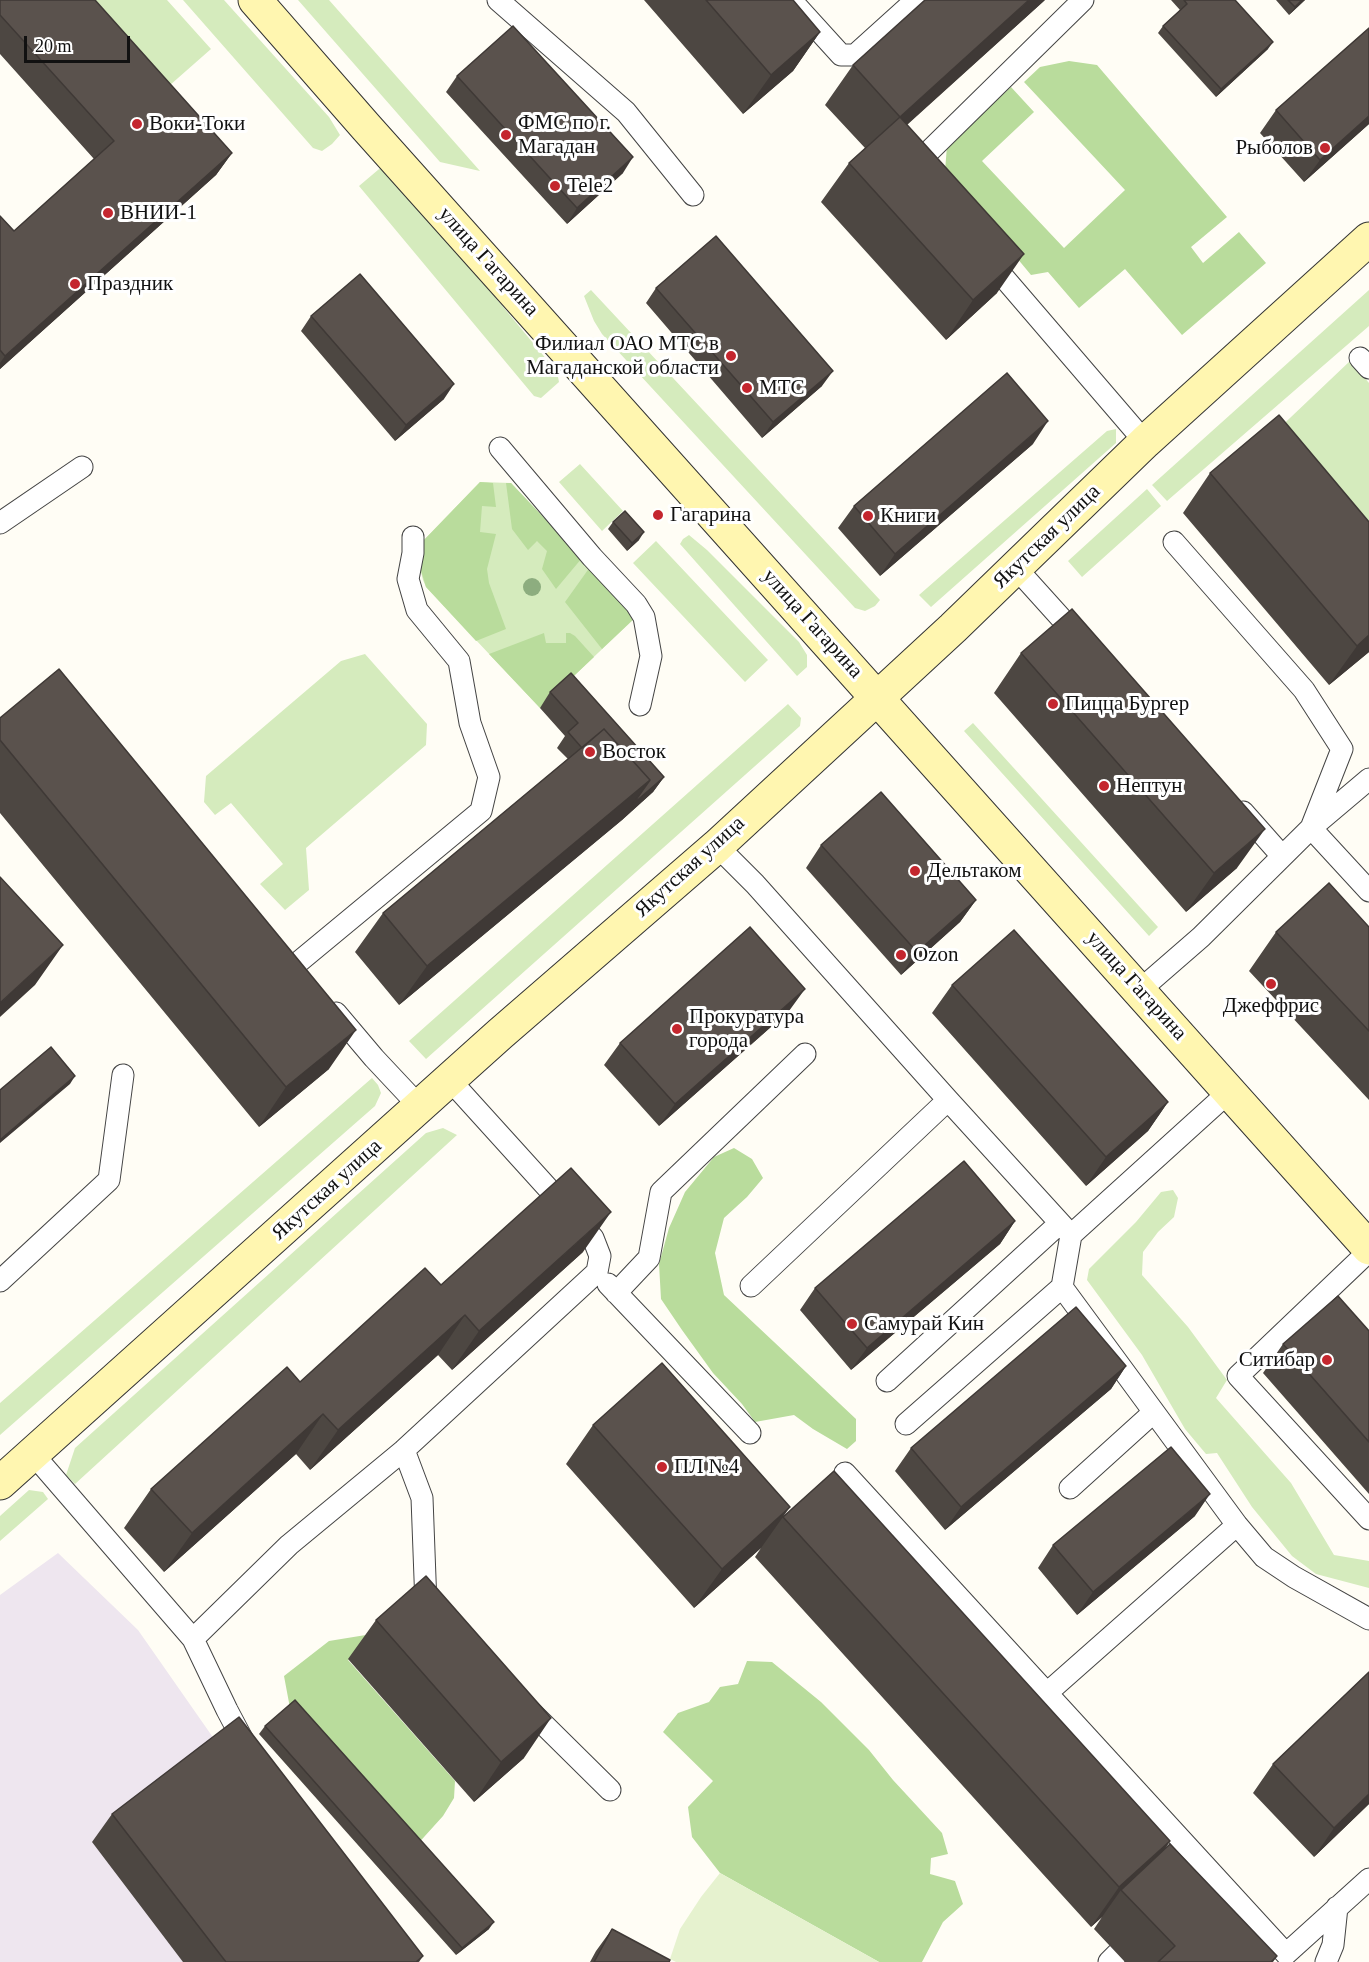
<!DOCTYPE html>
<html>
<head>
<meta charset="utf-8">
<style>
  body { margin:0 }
  #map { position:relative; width:1369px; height:1962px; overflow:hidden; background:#fffdf5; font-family:Georgia,serif }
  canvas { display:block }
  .scale { position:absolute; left:24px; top:36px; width:106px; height:27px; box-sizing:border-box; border:3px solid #111; border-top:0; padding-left:8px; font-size:18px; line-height:21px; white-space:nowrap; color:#111; -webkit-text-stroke:4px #fff; paint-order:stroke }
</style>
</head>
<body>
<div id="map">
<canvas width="1369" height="1962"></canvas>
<div class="scale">20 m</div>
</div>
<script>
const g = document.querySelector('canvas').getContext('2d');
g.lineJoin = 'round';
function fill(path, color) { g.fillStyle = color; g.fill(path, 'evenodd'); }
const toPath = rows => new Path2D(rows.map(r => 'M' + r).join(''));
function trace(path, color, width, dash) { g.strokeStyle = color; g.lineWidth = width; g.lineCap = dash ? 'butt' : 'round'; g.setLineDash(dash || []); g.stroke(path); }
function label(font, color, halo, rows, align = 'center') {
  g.font = font + ' Georgia,serif'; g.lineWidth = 6; g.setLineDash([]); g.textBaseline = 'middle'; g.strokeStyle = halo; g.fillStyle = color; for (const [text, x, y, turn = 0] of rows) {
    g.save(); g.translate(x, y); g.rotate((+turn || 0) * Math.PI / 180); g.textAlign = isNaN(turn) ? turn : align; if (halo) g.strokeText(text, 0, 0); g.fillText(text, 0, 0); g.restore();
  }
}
const industrial = toPath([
  [58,1553,138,1630,219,1746,385,1962,0,1962,0,1595]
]);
const green = toPath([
  [64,0,167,0,211,49,153,100],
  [183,0,224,0,329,117,340,135,332,144,322,151,313,148],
  [298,0,329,0,480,171,440,162],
  [385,164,557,372,559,382,541,398,534,396,359,186],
  [591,290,880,600,875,606,865,611,855,608,602,334,594,321,584,296],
  [1369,290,1369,326,1167,501,1152,485],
  [1350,361,1369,383,1369,594,1251,455],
  [1116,429,1116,443,931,607,919,595,1107,431],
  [580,464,623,511,602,531,559,482],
  [480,482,511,483,637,616,540,708,426,587,423,580,419,564,424,540],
  [1147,489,1161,506,1082,577,1068,561],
  [689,535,707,550,799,642,807,655,807,667,797,676,680,544,683,539],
  [656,541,768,660,745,682,633,563],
  [365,654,427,724,426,745,306,848,309,890,285,910,260,884,283,864,231,803,215,815,204,802,206,776,341,661],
  [788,704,801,718,800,726,426,1059,409,1041],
  [973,723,1158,927,1149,936,964,731],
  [372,1078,378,1085,381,1093,375,1106,0,1435,0,1403],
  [443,1128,457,1135,75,1484,66,1475,75,1448,426,1133],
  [1173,1190,1178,1198,1174,1217,1158,1232,1143,1252,1142,1275,1188,1327,1227,1380,1216,1398,1291,1483,1334,1555,1369,1561,1369,1588,1316,1574,1292,1556,1252,1507,1217,1453,1206,1454,1185,1429,1142,1355,1087,1280,1089,1269,1136,1222,1161,1192],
  [29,1490,43,1492,48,1499,0,1541,0,1516]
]);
const forest = toPath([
  [1069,61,1097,65,1227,217,1191,247,1203,263,1239,232,1266,263,1182,335,1125,269,1079,308,1048,272,1031,275,945,171,947,146,1011,87,1034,112,982,161,1064,248,1125,190,1024,82,1040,67],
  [480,482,493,483,496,507,482,506,480,532,496,534,487,569,489,583,506,629,476,641,426,587,419,564,421,548,424,540],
  [506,483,511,483,582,558,556,589,542,569,547,551,537,541,528,550,512,529],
  [590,567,637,616,602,649,565,602],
  [544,633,546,643,566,643,566,633,570,633,575,636,594,657,540,708,489,654],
  [734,1148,752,1159,763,1178,747,1197,724,1218,715,1253,724,1295,856,1419,856,1441,847,1449,813,1429,794,1415,755,1422,742,1404,713,1373,682,1330,661,1299,659,1264,669,1228,685,1192,714,1157],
  [378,1633,348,1660,455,1781,454,1798,443,1816,415,1847,290,1708,284,1676,329,1641],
  [747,1661,772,1662,821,1702,869,1750,893,1780,942,1833,948,1854,931,1858,930,1874,955,1881,963,1904,943,1922,922,1962,879,1962,720,1873,692,1837,688,1807,713,1781,663,1732,678,1713,709,1702,720,1687,738,1684]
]);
const pitch = toPath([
  [720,1873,879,1962,676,1962,670,1959,680,1929,701,1897]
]);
const lane = toPath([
  [498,0,626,112,693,195],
  [791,0,841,55,855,55,916,0],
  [911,169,1083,0],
  [987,258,1145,442],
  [1360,358,1369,368],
  [500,448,592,557,636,604,644,617,651,656,640,705],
  [0,523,82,467],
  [1174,542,1304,690,1342,749,1311,828,1369,891],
  [1015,567,1079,638],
  [1243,812,1282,856],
  [717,846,755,884,948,1100,1071,1235,1230,1091],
  [295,965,481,811,489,777,470,723,459,661,417,610,408,579,413,553,413,537],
  [1140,990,1201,937,1311,828,1369,779],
  [336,1013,374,1058,419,1106],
  [1369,1251,1238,1376,1369,1519],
  [0,1281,109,1180,123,1075],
  [608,1284,750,1433],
  [751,1286,948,1100],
  [1062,1287,1237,1525,1264,1557,1294,1577,1369,1619],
  [616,1293,649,1258,661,1192,805,1054],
  [887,1381,1060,1223],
  [906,1424,1062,1287,1071,1235],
  [404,1450,422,1498,426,1605],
  [33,1454,193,1639,289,1545,404,1450,597,1272,600,1256,593,1238,449,1079],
  [845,1473,1286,1954,1369,1879],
  [1070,1488,1154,1412],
  [193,1639,227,1710,246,1746],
  [1047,1693,1237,1525],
  [527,1708,610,1790],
  [1109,1962,1117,1954],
  [1326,1962,1333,1945,1337,1907]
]);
const secondary = toPath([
  [255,0,366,127,1369,1248],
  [0,1483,500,1034,717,846,953,628,1145,442,1369,239]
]);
const trees = [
  [532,587]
];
const wall = toPath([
  [0,0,232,153,216,175,0,369,0,216,14,231,94,159,0,54],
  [644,0,793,0,820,32,793,71,743,114],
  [1045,0,907,125,997,293,946,340,821,202,849,163,865,148,825,105,853,65],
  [1171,0,1235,0,1268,49,1216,97,1158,33,1163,26,1180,10],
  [1276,0,1305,0,1289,15],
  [1369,28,1369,124,1304,182,1260,133,1276,110],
  [457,76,623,173,567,224,446,92],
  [656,288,822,386,762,438,646,303],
  [311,316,444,399,395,441,301,331],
  [1033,444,880,576,838,528,854,506],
  [1210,473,1369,522,1369,652,1329,685,1183,513],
  [613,522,639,540,627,551,608,529],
  [1021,653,1237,868,1186,912,994,693],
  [550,692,664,777,653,792,622,820,399,1005,355,952,383,913,568,759,557,748,565,736,540,708],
  [0,718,329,1069,259,1127,0,813],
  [821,845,976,900,960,922,901,975,806,868],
  [1369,927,1369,1100,1249,971,1276,932],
  [952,985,1168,1102,1148,1131,1086,1186,932,1013],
  [789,1011,659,1126,604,1065,620,1043],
  [1015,1221,1000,1244,851,1370,800,1310,815,1288],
  [583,1252,452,1370,438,1355,310,1470,296,1454,164,1572,124,1528,151,1489,300,1382,441,1285],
  [1369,1331,1369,1494,1263,1373,1283,1344],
  [1126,1366,1111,1389,945,1530,895,1471,911,1448],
  [593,1425,784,1516,1170,1841,1165,1849,1277,1956,1273,1962,1125,1962,1094,1929,1102,1917,1091,1927,755,1557,761,1548,694,1608,566,1464],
  [1195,1516,1077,1615,1038,1568,1053,1545],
  [376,1620,524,1758,474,1802,348,1659],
  [1369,1672,1369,1804,1314,1857,1253,1793,1273,1764],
  [265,1726,489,1929,456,1955,259,1734],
  [112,1814,423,1956,419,1962,183,1962,92,1842],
  [612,1929,669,1962,590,1962,596,1951]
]);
const shadedWall = toPath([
  [1029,0,1045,0,872,156,900,117],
  [1302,0,1305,0,1289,15,1295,7],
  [820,32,793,71,743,114,771,75],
  [1273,42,1268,49,1216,97,1221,89],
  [1369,116,1369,124,1304,182,1320,160],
  [232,153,216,175,0,369,0,363,5,356],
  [633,157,623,173,567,224,577,208],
  [1024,254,997,293,946,340,973,300],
  [833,371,822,386,762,438,773,422],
  [454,384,444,399,395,441,406,425],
  [1048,421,1033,444,880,576,895,554],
  [644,532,639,540,627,551,632,543],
  [1369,635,1369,652,1329,685,1357,646],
  [664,777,653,792,622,820,399,1005,427,966,650,780],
  [1265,829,1237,868,1186,912,1214,873],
  [976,900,960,922,901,975,917,952],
  [63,945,35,985,0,1017,0,1003],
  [805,989,789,1011,659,1126,675,1104],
  [356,1030,329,1069,259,1127,286,1087],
  [75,1076,70,1084,0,1143,0,1140],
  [1168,1102,1148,1131,1086,1186,1106,1157],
  [611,1212,583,1252,452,1370,479,1331],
  [1015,1221,1000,1244,851,1370,867,1348],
  [465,1315,438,1355,310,1470,338,1430],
  [1126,1366,1111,1389,945,1530,961,1507],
  [323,1414,296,1454,164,1572,192,1533],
  [1210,1494,1195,1516,1077,1615,1093,1592],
  [790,1507,761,1548,694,1608,722,1569],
  [551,1718,524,1758,474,1802,501,1762],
  [1369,1794,1369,1804,1314,1857,1334,1828],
  [1170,1841,1142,1881,1121,1890,1102,1917,1091,1927,1119,1887],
  [494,1922,489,1929,456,1955,462,1948]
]);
const building = toPath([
  [0,0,95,0,232,153,5,356,0,350,0,216,14,231,114,141,0,15,0,0],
  [706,0,793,0,820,32,771,75,706,0],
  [925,0,1029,0,900,117,853,65,925,0],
  [1184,0,1235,0,1273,42,1221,89,1163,26,1187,4,1184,0],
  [1288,0,1302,0,1295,7,1288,0],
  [513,26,633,157,577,208,457,76,513,26],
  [1369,28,1369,116,1320,160,1276,110,1369,28],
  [900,117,1024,254,973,300,849,163,900,117],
  [716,236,833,371,773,422,656,288,716,236],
  [360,274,454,384,406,425,311,316,360,274],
  [1007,373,1048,421,895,554,854,506,1007,373],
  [1279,415,1369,522,1369,635,1357,646,1210,473,1279,415],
  [625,511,644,532,632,543,613,522,625,511],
  [1072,609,1265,829,1214,873,1021,653,1072,609],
  [59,669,356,1030,286,1087,0,740,0,718,59,669],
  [571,673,664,777,633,804,650,780,604,729,582,748,568,732,578,723,550,692,571,673],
  [604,729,650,780,427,966,383,913,604,729],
  [881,792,976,900,917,952,821,845,881,792],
  [0,877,63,945,0,1003,0,877],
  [1329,883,1369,927,1369,1031,1276,932,1329,883],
  [750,927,805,989,675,1104,620,1043,750,927],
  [1014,930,1168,1102,1106,1157,952,985,1014,930],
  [51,1047,75,1076,0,1140,0,1090,51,1047],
  [964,1161,1015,1221,867,1348,815,1288,964,1161],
  [571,1168,611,1212,479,1331,465,1315,338,1430,323,1414,192,1533,151,1489,287,1367,300,1382,425,1268,441,1285,571,1168],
  [1338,1296,1369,1331,1369,1442,1283,1344,1338,1296],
  [1076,1307,1126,1366,961,1507,911,1448,1076,1307],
  [662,1363,790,1507,722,1569,593,1425,662,1363],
  [1171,1447,1210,1494,1093,1592,1053,1545,1171,1447],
  [834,1471,1170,1841,1119,1887,783,1517,834,1471],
  [426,1576,551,1718,501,1762,376,1620,426,1576],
  [1369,1672,1369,1794,1334,1828,1273,1764,1369,1672],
  [295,1700,494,1922,462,1948,265,1726,295,1700],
  [239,1717,423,1956,416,1962,226,1962,112,1814,239,1717],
  [1170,1844,1277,1956,1271,1962,1158,1962,1175,1946,1121,1890,1170,1844],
  [612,1929,670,1960,669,1962,594,1962,612,1929]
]);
const markers = [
  [137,124,6,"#c4262e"],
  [506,135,6,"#c4262e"],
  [1325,148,6,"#c4262e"],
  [555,186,6,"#c4262e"],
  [108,213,6,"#c4262e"],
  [75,284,6,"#c4262e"],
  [731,356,6,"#c4262e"],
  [747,388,6,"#c4262e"],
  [658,515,6,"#c4262e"],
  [868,516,6,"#c4262e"],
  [1053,704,6,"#c4262e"],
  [590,752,6,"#c4262e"],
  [1104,786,6,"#c4262e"],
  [915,871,6,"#c4262e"],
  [901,955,6,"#c4262e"],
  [1271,984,6,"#c4262e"],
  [677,1029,6,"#c4262e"],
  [852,1324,6,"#c4262e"],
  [1327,1360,6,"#c4262e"],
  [662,1467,6,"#c4262e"]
];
const poiNames = [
  ["ФМС по г.",518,123],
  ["Магадан",518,147],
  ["Воки-Токи",149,124],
  ["Рыболов",1313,148,"right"],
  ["Tele2",567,186],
  ["ВНИИ-1",120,213],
  ["Праздник",87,284],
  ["Филиал ОАО МТС в",719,344,"right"],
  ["Магаданской области",719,368,"right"],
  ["МТС",759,388],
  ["Гагарина",670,515],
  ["Книги",880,516],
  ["Пицца Бургер",1065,704],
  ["Восток",602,752],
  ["Нептун",1116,786],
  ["Дельтаком",927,871],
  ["Ozon",913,955],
  ["Джеффрис",1271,1006,"center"],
  ["Прокуратура",689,1017],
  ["города",689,1041],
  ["Самурай Кин",864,1324],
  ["Ситибар",1315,1360,"right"],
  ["ПЛ №4",674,1467]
];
const streetNames = [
  ["улица Гагарина",488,262,48],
  ["Якутская улица",1047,537,-44],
  ["улица Гагарина",812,624,48],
  ["Якутская улица",690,867,-42],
  ["улица Гагарина",1136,986,48],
  ["Якутская улица",327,1190,-42]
];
fill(industrial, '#eee6ef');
fill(green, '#d5ebbd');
fill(forest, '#b9dc9c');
fill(pitch, '#e6f2cf');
trace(lane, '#444', 23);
trace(secondary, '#333', 35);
trace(lane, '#fff', 21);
trace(secondary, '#fff6b0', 33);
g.fillStyle = '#8dad7f';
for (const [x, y] of trees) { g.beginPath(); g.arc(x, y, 9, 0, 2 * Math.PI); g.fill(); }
fill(wall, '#4d4742');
fill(shadedWall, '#3f3936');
fill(building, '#5a524d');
trace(building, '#3f3936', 1.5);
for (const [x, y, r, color] of markers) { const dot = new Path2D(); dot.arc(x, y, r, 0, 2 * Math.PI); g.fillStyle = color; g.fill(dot); trace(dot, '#fff', 2); }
label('21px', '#111', '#fff', poiNames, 'left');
label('21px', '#111', '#fff', streetNames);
</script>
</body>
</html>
